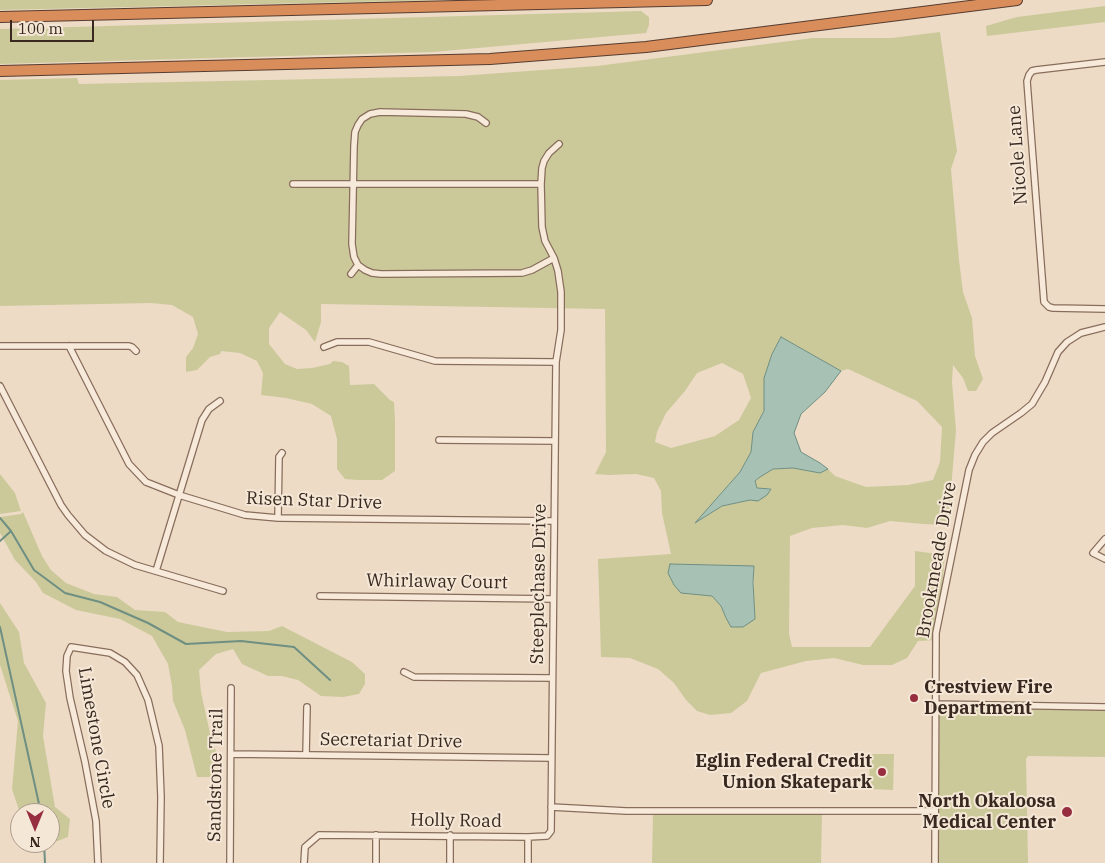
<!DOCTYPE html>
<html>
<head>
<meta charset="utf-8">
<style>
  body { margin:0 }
  #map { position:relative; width:1105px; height:863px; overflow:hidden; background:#eddbc6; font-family:"IBM Plex Serif",serif }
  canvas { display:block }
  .north { position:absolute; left:10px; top:803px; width:50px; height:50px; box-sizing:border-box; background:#f5e7d6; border:1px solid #aa9b8d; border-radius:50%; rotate:180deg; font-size:14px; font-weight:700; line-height:20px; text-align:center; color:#392820 }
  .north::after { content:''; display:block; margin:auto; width:18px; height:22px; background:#962e40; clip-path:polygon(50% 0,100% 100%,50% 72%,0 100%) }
  .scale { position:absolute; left:10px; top:20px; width:84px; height:22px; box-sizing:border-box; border:2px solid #392820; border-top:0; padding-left:6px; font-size:15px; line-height:18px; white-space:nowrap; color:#392820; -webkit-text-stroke:4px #f5e7d6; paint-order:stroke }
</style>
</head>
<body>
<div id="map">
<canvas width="1105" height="863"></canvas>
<div class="north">N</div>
<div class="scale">100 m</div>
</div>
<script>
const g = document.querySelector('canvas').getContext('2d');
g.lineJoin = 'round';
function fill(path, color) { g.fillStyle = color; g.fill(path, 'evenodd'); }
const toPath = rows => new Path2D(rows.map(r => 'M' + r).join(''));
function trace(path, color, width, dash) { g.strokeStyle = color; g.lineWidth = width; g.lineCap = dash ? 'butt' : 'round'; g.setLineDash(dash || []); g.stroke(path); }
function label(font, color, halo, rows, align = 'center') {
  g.font = font + ' "IBM Plex Serif",serif'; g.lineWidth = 4; g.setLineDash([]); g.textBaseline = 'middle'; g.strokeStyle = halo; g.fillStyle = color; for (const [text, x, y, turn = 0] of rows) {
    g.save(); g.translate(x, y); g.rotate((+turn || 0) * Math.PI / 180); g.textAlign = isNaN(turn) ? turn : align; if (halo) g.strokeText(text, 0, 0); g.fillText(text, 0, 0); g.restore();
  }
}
const green = toPath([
  [0,0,442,0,0,10],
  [1105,6,1105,22,987,36,986,26,1017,17],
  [641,11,649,17,649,25,646,33,433,52,0,64,0,29],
  [940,32,957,151,951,169,959,260,963,292,972,318,975,356,983,379,976,391,968,391,963,378,953,365,952,382,956,430,948,525,923,524,890,521,867,528,843,525,812,528,790,536,789,634,792,647,870,647,915,586,915,551,945,555,937,640,918,641,907,658,892,665,863,665,834,658,806,661,761,673,747,701,731,713,710,715,697,711,686,700,674,683,658,669,630,658,601,657,598,559,671,554,662,513,661,491,654,478,636,474,608,475,595,474,606,452,605,309,321,304,321,322,315,342,306,330,280,312,269,328,269,344,285,364,297,369,312,368,330,364,333,361,342,362,349,366,350,385,374,384,390,400,394,402,395,421,395,471,382,480,358,480,345,479,337,469,337,439,331,416,312,404,286,398,261,395,263,373,257,361,240,353,221,351,220,354,210,357,197,370,186,372,186,357,193,348,198,334,193,317,172,305,151,303,0,306,0,80,77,78,79,84,459,76,597,66,813,38,892,38],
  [781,337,841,371,848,369,917,401,942,427,940,462,933,480,908,485,866,487,835,476,828,469,819,473,793,468,773,469,760,477,755,481,757,488,771,488,767,495,758,500,750,500,722,506,697,522,740,472,751,452,753,432,764,411,764,378,772,354],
  [722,363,743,374,751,398,739,420,715,436,671,448,655,442,657,432,666,413,685,391,697,373],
  [754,568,754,604,755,619,726,618,721,606,712,596,681,592],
  [0,474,15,493,21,511,0,514],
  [23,512,42,556,51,570,66,583,94,594,117,597,135,610,165,612,178,622,227,632,269,631,282,626,352,662,365,674,365,684,359,694,343,697,321,696,298,680,282,676,268,676,242,664,233,649,216,654,199,670,201,692,211,738,221,765,210,777,197,777,185,730,173,701,172,686,168,664,152,636,120,619,76,610,43,593,36,582,15,560,0,533,0,517,21,514],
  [0,603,19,632,24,663,46,703,43,736,55,807,70,819,68,837,55,842,50,840,50,813,20,813,12,789,18,721,0,665],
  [939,707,1105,707,1105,757,1028,756,1026,759,1028,863,936,863],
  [870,754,894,754,893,790,869,789],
  [653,813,822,815,821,863,652,863]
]);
const water = toPath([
  [781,337,841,371,825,392,801,414,794,433,801,452,820,463,828,469,820,473,793,468,773,469,760,477,755,481,757,488,771,489,767,495,758,501,750,500,722,506,695,523,740,472,751,452,753,432,764,411,764,378,772,354,781,337],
  [670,564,754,566,753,582,755,619,743,627,731,627,726,618,721,606,712,596,681,593,674,585,668,573,670,564]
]);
const stream = toPath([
  [0,518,11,531,0,541],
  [11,531,34,570,65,593,100,602,148,623,186,644,241,641,294,647,330,680],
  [0,627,41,813],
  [44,843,45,863]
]);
const street = toPath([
  [1105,62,1036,70,1032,71,1029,75,1027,81,1044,302,1049,307,1053,308,1105,309],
  [486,123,478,117,466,114,380,112,370,114,362,119,358,125,355,132,354,146,352,244,354,257,358,265,365,270,372,273,381,274,522,273,532,270,554,258],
  [293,184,541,184],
  [351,274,358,265],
  [0,346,129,346,132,347,136,351],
  [69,346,129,464,146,482,179,495,245,515,278,518,554,521],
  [324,347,337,342,369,342,435,361,556,362],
  [0,386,61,505,68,515,85,535,106,551,135,565,223,591],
  [439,440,555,441],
  [278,518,279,457,282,453],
  [1105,539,1093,553,1105,559],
  [156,571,202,420,209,409,220,401],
  [320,596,553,599],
  [404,672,414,677,552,678],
  [935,704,1105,707],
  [231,754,551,758],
  [306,755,307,707],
  [551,807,626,811,935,811],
  [98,863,96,821,85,762,70,698,66,671,67,656,71,647,110,653,125,662,137,675,148,700,159,746,161,797,160,863],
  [230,863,231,688],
  [304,863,305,847,319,835,528,837,547,836,551,831,556,362,561,330,561,292,558,271,554,258,545,241,542,227,541,184,542,168,544,161,549,153,559,144],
  [376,863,376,835],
  [450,863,450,835],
  [528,863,528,837],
  [935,863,936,633,969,470,975,455,983,442,992,433,1021,413,1032,404,1045,382,1058,352,1067,342,1081,333,1105,327]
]);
const highway = toPath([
  [0,17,707,0],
  [0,71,490,59,646,47,1017,0]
]);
const markers = [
  [914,698,5,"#962e40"],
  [882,772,5,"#962e40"],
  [1067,812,6,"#962e40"]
];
const streetNames = [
  ["Nicole Lane",1018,155,-94],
  ["Risen Star Drive",314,501,2],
  ["Brookmeade Drive",937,560,-80],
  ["Whirlaway Court",437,582,1],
  ["Steeplechase Drive",539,584,-89],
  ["Limestone Circle",96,738,80],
  ["Secretariat Drive",391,741,1],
  ["Sandstone Trail",216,775,-89],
  ["Holly Road",456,821,1]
];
const poiNames = [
  ["Crestview Fire",924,688,"left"],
  ["Department",924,709,"left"],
  ["Eglin Federal Credit",872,762],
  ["Union Skatepark",872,783],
  ["North Okaloosa",1056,802],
  ["Medical Center",1056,823]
];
fill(green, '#cbc99a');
fill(water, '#a8c1b5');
trace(water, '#6e8f82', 1);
trace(stream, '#6e8f82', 2);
trace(street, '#886d5c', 8);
trace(highway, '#563c30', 12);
trace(street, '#f8eada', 5.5);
trace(highway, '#d98d5a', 10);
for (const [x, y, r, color] of markers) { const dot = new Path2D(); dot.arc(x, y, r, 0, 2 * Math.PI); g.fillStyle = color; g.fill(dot); trace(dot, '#f5e7d6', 2); }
label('18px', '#392820', '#f5e7d6', streetNames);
label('bold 18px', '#392820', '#f5e7d6', poiNames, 'right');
</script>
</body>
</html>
